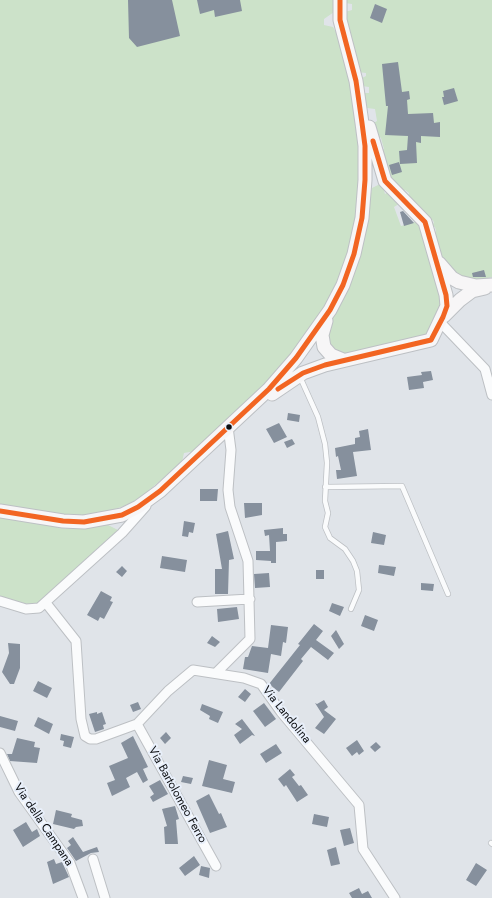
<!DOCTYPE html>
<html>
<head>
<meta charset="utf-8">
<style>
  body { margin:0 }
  canvas { display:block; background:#e0e4e9 }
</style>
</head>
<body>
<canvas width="492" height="898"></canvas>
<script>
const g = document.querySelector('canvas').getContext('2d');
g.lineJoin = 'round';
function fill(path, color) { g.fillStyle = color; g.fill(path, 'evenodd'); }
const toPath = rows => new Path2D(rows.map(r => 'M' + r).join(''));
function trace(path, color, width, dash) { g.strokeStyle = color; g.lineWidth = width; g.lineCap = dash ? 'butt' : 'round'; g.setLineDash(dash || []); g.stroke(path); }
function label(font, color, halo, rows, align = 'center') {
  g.font = font + ' Jost,sans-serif'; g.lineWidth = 4; g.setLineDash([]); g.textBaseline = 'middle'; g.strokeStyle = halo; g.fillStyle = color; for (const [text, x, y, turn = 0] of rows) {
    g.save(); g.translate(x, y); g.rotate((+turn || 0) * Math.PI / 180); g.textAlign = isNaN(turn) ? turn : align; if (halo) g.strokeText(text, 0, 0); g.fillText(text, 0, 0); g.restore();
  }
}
const green = toPath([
  [0,0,336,0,334,12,324,19,324,25,333,27,338,36,355,107,361,170,357,216,348,254,341,274,328,303,283,367,279,366,276,375,195,451,184,453,182,462,141,497,127,505,106,512,53,525,58,528,75,529,108,525,118,530,44,600,32,605,0,597],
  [345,0,492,0,492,277,474,281,466,280,446,267,433,235,436,231,435,227,430,226,434,223,433,220,428,221,408,196,409,193,405,190,402,192,391,182,379,151,384,149,381,138,374,134,372,124,377,121,375,109,367,108,364,93,369,93,369,87,362,86,360,79,366,76,366,73,358,72,345,20,345,12,352,10,352,4,345,3],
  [382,183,385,194,390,191,402,202,394,207,401,226,419,221,444,300,429,336,345,356,332,352,326,330,338,309,364,236,372,188]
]);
const building = toPath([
  [128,0,172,0,180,36,137,47,129,38],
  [197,0,240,0,242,11,215,17,214,10,200,14],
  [375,4,387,9,382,23,370,18],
  [398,62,402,92,409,91,410,99,407,100,408,114,433,113,434,123,440,122,440,137,421,136,421,143,416,142,417,163,400,164,399,151,407,150,408,136,385,135,388,106,386,106,382,64],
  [454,88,458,101,444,105,442,97,444,97,443,91],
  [399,162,402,172,392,175,389,165],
  [403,211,414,223,404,226,400,212],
  [484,270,486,277,473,277,472,273],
  [431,371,433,380,423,382,424,388,409,390,407,377,422,375,421,372],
  [288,413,300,415,299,422,287,420],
  [279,423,287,437,274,443,266,429],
  [368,429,371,450,353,452,357,476,337,479,336,470,341,470,338,456,336,457,335,448,355,444,355,438,360,437,359,431],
  [292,439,295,444,287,448,284,442],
  [200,489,218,489,217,501,200,501],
  [244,503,262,503,262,515,245,518],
  [184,521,195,523,193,533,189,532,188,537,182,536],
  [283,528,283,534,287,534,287,541,276,542,276,563,271,563,271,561,256,560,256,551,270,551,269,535,265,536,264,530],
  [228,531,234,559,229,560,228,594,215,594,215,569,222,569,216,534],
  [373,532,386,535,384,545,371,543],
  [162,556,187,560,185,572,160,568],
  [379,565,396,567,394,576,378,573],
  [122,566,127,571,122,577,116,572],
  [316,570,324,570,324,579,316,579],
  [269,573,270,587,255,588,254,574],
  [421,583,434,584,433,591,421,590],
  [101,591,112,597,110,601,113,602,104,619,100,617,98,621,87,615],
  [332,603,344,607,340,616,329,611],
  [237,607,239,619,218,622,217,609],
  [365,615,378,620,374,631,361,626],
  [314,624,323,631,316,640,334,653,328,660,311,647,301,659,303,661,279,692,269,684,300,645,298,644],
  [271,625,288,627,286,643,283,642,281,656,271,654,268,673,243,669,245,657,248,657,252,646,268,648],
  [336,630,344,644,339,649,331,636],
  [212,636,220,642,215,647,207,643],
  [8,643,20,644,20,668,14,684,10,684,2,672,9,653],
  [38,681,52,688,47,698,33,691],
  [245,689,251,694,245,702,238,697],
  [324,700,328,707,324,710,336,719,324,734,315,728,324,717,315,703,317,704],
  [138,702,141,709,133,712,130,705],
  [264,703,276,719,265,727,253,711],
  [202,704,223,712,218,723,209,719,210,716,200,710],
  [97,712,97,714,102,712,106,724,103,725,104,729,95,732,89,714],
  [0,716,18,721,15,731,0,727],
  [38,717,53,724,49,734,34,726],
  [242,719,255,736,252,735,240,744,234,735,242,729,235,724],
  [166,732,171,738,165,744,160,738],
  [61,734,74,737,71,748,63,746,64,741,60,740],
  [133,736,148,767,143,769,148,780,143,783,137,772,126,778,130,787,112,796,107,783,115,780,109,766,128,758,121,743],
  [17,738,35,742,34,747,40,748,37,763,10,761,7,754,12,754],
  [357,740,364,751,359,755,357,752,352,756,346,748],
  [376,742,381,747,375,752,370,747],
  [276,744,282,753,266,763,260,754],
  [209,760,227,765,223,779,235,782,232,793,202,786],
  [290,769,295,775,292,777,299,786,301,785,308,795,297,802,286,785,284,787,278,779],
  [183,776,193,778,191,784,181,782],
  [160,780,168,794,153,802,150,797,154,794,149,786],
  [209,794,219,814,221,813,227,827,210,833,196,801],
  [175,806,179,819,176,820,178,844,165,844,164,827,167,826,162,809],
  [56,810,72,814,71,817,82,820,83,826,76,827,74,829,53,824],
  [314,814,329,817,327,827,312,824],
  [26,822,32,832,37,829,40,836,23,847,13,830],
  [350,828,354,843,344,846,340,830],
  [73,837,83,852,97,847,99,852,91,853,76,861,67,848,71,845,68,841],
  [336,847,340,864,331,866,327,850],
  [194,856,200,865,185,876,179,868],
  [54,859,56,864,62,862,69,877,53,884,47,862],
  [476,863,487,870,476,886,466,880],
  [201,866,210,868,209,878,199,875],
  [359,888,362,894,368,891,372,898,352,898,349,893]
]);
const lane = toPath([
  [300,377,318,417,325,444,327,463,325,501,328,513,325,527,330,538,345,549,353,561,357,571,359,590,351,609],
  [325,487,402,486,448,594],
  [491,843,492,844]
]);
const street = toPath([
  [440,322,485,369,492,395],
  [0,601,26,609,39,608,122,533,146,506],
  [197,602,250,599],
  [46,603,76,641,81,719,85,736,90,739,96,739,137,724,168,691,193,670,244,678,261,684,281,712,359,805,363,849,395,898],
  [216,673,250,639,248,561,230,507,228,490,231,450,228,427],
  [137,724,216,866],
  [0,753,19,792,70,863,83,898],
  [93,859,105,898]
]);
const secondary = toPath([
  [439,263,452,278,459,282,476,286,492,285],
  [444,316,460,300,472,291,485,288],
  [326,321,322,335,324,347,331,355,343,360],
  [272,394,303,373,325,365,431,340,447,306,446,295,425,222,385,181,369,127],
  [0,511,63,521,84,522,122,515,138,507,160,491,269,389,296,358,330,310,343,285,354,254,362,218,365,180,365,146,362,123,356,81,340,20,340,0]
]);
const bus1 = toPath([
  [278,389,303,373,325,365,431,340,443,317,447,306,446,295,425,222,385,181,373,141],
  [0,511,63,521,84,522,122,515,138,507,160,491,269,389,296,358,330,310,343,285,354,254,362,218,365,180,365,146,362,123,356,81,340,20,340,0]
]);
const markers = [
  [229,427,3.5,"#0c0e11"]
];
const streetNames = [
  ["Via Landolina",286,715,51],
  ["Via Bartolomeo Ferro",177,795,61],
  ["Via della Campana",43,825,56]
];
fill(green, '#cce2c9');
fill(building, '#86909d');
trace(lane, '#bdc0c4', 6);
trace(street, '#bdc0c4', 11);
trace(secondary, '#bdc0c4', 15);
trace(lane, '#fafbfc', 4.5);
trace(street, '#fafbfc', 9);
trace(secondary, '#f7f6f7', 13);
trace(bus1, '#f26522', 5);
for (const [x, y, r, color] of markers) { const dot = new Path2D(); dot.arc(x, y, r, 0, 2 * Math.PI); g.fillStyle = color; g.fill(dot); trace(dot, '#e9f0fb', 1.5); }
label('12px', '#0c0e11', '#e9f0fb', streetNames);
</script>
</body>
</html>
